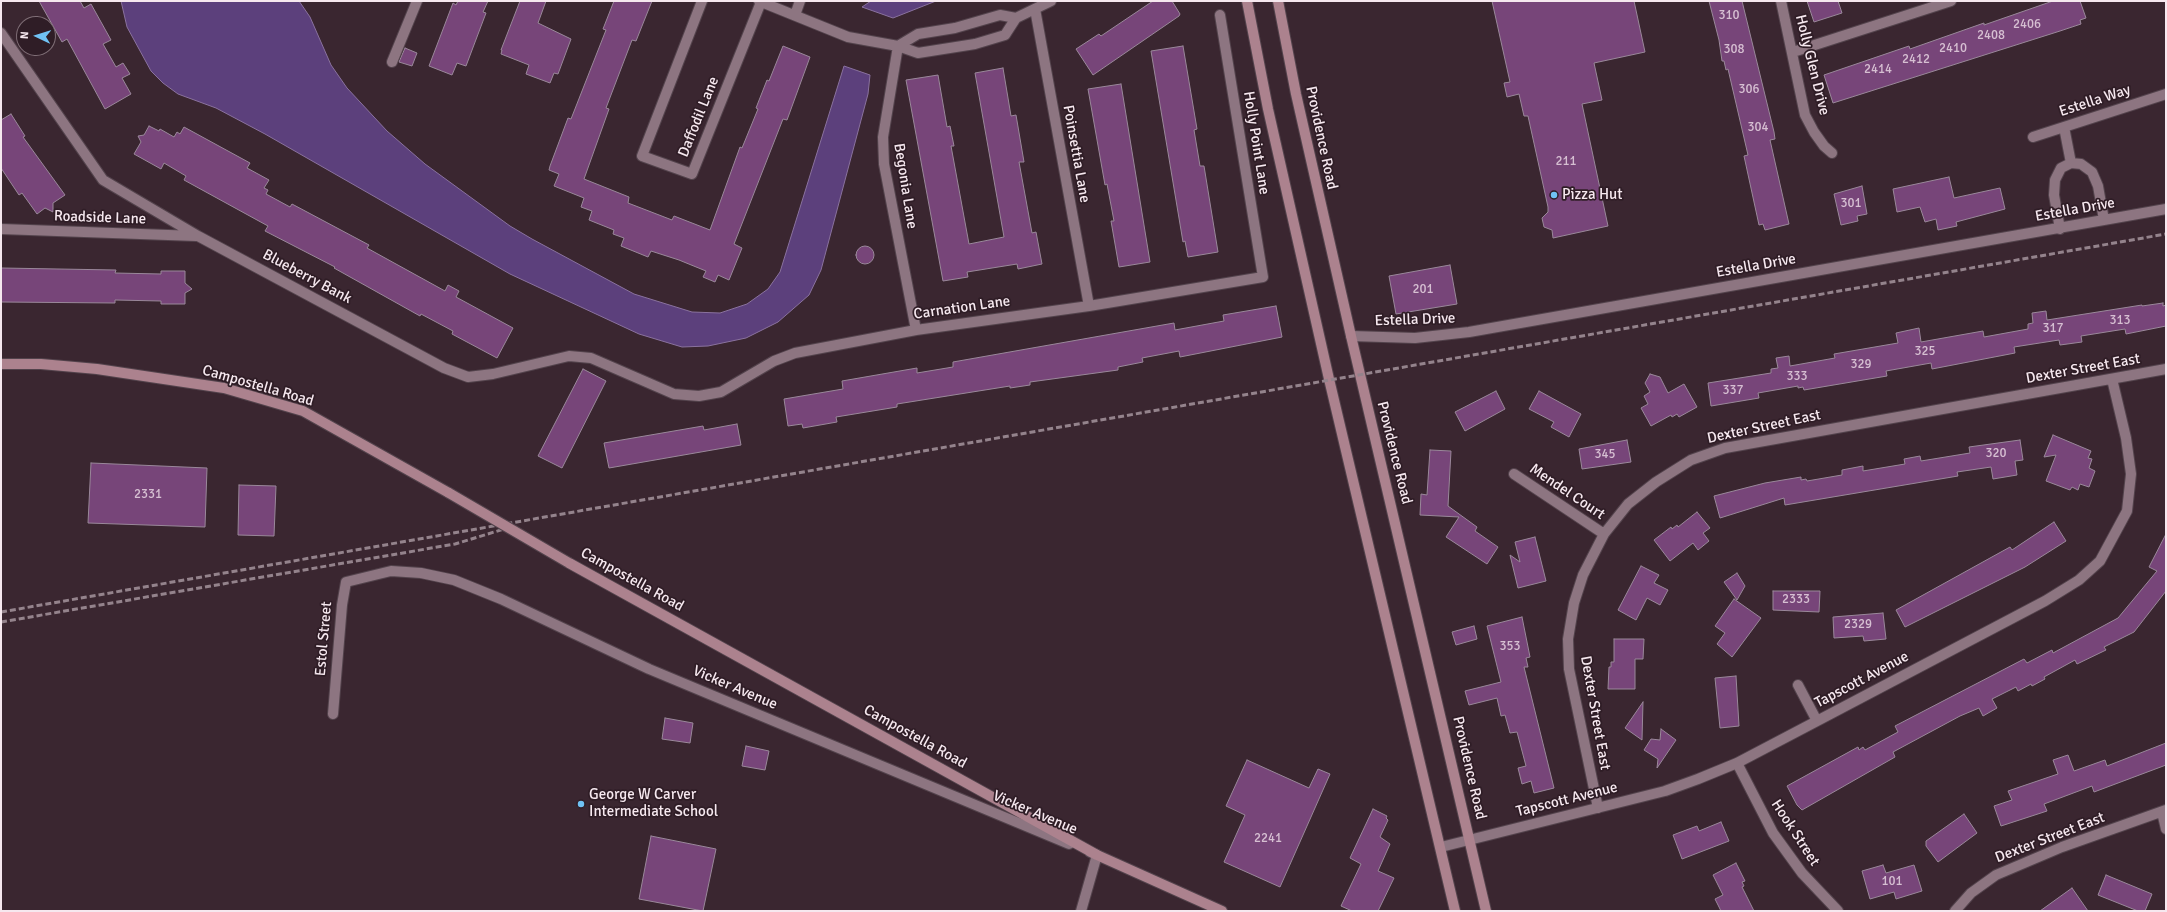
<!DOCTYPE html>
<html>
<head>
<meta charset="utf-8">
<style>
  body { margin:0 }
  #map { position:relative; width:2167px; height:912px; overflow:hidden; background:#3a2630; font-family:Signika,sans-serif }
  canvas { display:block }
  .frame { position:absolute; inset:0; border:2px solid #f6e8ef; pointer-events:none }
  .north { position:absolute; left:16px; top:16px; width:40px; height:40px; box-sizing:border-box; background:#2f1d26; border:1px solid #7f6e76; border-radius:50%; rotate:274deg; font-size:11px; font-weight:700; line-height:16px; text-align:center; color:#f6e8ef }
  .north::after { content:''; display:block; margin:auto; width:14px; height:18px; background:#70c2f4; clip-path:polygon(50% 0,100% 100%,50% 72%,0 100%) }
</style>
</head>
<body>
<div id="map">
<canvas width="2167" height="912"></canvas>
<div class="frame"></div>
<div class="north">N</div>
</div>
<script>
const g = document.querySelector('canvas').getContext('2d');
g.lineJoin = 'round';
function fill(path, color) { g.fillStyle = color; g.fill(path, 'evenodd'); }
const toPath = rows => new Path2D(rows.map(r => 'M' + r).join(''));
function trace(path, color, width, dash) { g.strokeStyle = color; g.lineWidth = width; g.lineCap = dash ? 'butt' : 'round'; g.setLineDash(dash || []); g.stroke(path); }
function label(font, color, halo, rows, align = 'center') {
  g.font = font + ' Signika,sans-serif'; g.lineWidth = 3.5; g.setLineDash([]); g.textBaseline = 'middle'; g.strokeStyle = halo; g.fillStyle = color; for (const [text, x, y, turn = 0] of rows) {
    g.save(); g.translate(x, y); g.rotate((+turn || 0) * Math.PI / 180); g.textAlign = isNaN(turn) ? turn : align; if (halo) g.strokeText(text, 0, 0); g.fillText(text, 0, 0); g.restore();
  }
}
const water = toPath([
  [121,1,299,1,310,17,331,65,347,88,387,131,425,164,510,226,532,239,634,294,692,312,720,313,747,304,768,289,780,272,844,66,870,75,868,94,821,270,809,295,778,322,746,338,708,346,682,347,639,334,510,274,265,134,216,108,178,94,163,83,151,71,127,27,121,1],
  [871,1,936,1,893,18,862,7,871,1]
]);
const building = toPath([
  [39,1,80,1,84,8,91,4,111,40,103,44,116,67,123,63,130,74,122,78,131,94,105,109,67,39,62,42,39,1],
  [458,1,488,1,483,12,486,13,466,66,457,63,452,75,429,66,453,3,456,5,458,1],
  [520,1,546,1,538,23,571,39,558,74,554,73,550,83,526,74,529,65,501,54,502,50,501,50,520,1],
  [614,1,652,1,636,41,632,40,606,108,609,109,584,179,629,197,628,203,672,220,674,216,710,230,740,147,742,148,758,109,756,108,767,80,769,81,783,46,810,57,787,120,783,119,734,244,742,248,729,280,718,275,715,282,703,277,706,271,679,260,651,251,648,257,621,246,624,238,613,234,614,230,589,220,592,211,581,207,584,198,554,186,559,174,549,170,550,166,568,118,571,119,606,30,603,29,614,1],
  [1153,1,1172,1,1180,14,1179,16,1093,75,1076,49,1099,34,1101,36,1153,1],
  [1492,1,1634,1,1645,52,1594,63,1602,100,1582,104,1608,226,1553,238,1552,230,1544,227,1542,218,1548,212,1548,207,1528,116,1524,116,1519,94,1507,97,1504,83,1510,82,1492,1],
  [1709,1,1742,1,1774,132,1775,139,1770,140,1789,224,1765,230,1763,224,1759,225,1744,156,1748,155,1728,69,1726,70,1724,61,1722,61,1719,40,1709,1],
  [1807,1,1838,1,1842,13,1814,22,1807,1],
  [2053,1,2080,1,2086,18,2080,20,2081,24,2060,31,1833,103,1824,75,1909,46,1910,49,1984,23,1984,25,2053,1],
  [1183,46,1197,129,1194,130,1200,166,1204,166,1218,252,1188,257,1185,241,1183,242,1151,51,1183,46],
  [405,48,417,53,412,66,399,62,405,48],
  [1003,68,1011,116,1016,115,1024,162,1019,162,1032,233,1036,232,1042,264,1018,269,1017,264,967,272,968,277,943,281,906,80,938,75,947,127,950,126,954,146,951,146,969,244,1004,237,975,73,1003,68],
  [1121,84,1150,262,1119,267,1111,221,1114,221,1107,184,1105,185,1088,89,1121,84],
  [11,114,25,136,23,137,65,195,53,203,53,212,45,208,37,214,22,193,19,195,1,168,1,120,11,114],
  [149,126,159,131,160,129,174,137,177,132,180,134,184,127,250,163,247,168,269,180,264,188,268,190,266,194,290,207,292,204,369,245,367,248,376,253,445,291,448,285,459,291,456,297,513,328,497,358,452,334,453,331,421,314,420,316,334,268,335,267,265,231,268,226,184,180,186,176,164,163,161,169,134,154,141,142,138,136,144,135,149,126],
  [1949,177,1954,198,2000,188,2005,209,1956,222,1957,226,1938,230,1936,219,1925,222,1920,207,1897,212,1893,189,1949,177],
  [1862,186,1867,214,1857,216,1858,221,1841,225,1834,194,1862,186],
  '856 255a9 9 0 1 1 18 0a9 9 0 1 1-18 0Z',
  [1450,265,1457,304,1396,314,1389,276,1450,265],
  [1,268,116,270,115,273,161,274,161,271,185,271,185,283,192,289,185,293,185,304,161,304,161,301,115,300,115,303,1,302,1,268],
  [2163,303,2163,306,2166,305,2166,326,2126,334,2125,329,2081,336,2082,342,2060,345,2059,340,2014,347,2015,353,1932,369,1931,363,1886,371,1887,376,1804,390,1803,387,1798,388,1798,386,1758,393,1759,398,1711,406,1708,383,1771,373,1771,369,1778,368,1776,358,1789,356,1790,366,1835,358,1834,354,1898,343,1896,333,1919,328,1921,342,1983,331,1984,337,2028,329,2028,324,2033,323,2032,313,2046,311,2047,320,2142,305,2142,306,2163,303],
  [1276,306,1282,337,1180,357,1179,351,1142,358,1143,362,1118,367,1118,370,1030,382,1030,385,1010,388,1010,386,897,404,897,407,836,417,837,422,803,428,802,424,788,426,784,399,843,389,842,381,917,368,917,373,953,367,953,362,1174,323,1175,330,1224,321,1223,315,1276,306],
  [583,369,606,381,562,468,538,456,583,369],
  [1650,374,1660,377,1668,393,1684,384,1697,407,1679,417,1677,414,1672,417,1671,415,1651,426,1641,408,1648,404,1644,396,1650,392,1645,383,1650,374],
  [1496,391,1505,409,1465,431,1455,412,1496,391],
  [1539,391,1581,414,1569,437,1551,427,1554,422,1529,409,1539,391],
  [737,424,741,445,609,468,604,443,703,426,704,430,737,424],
  [2053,435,2091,451,2088,458,2092,459,2089,468,2095,471,2089,487,2080,484,2078,490,2072,487,2070,490,2046,481,2056,455,2044,457,2053,435],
  [1627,440,1631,462,1582,469,1579,449,1627,440],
  [2020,440,2023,460,2015,461,2017,475,1993,479,1991,467,1957,472,1958,476,1785,505,1784,498,1720,518,1714,496,1765,483,1801,477,1801,480,1806,479,1807,481,1842,475,1842,470,1863,466,1863,471,1905,464,1904,459,1920,456,1921,461,1970,453,1969,447,2020,440],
  [1430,450,1451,451,1448,506,1477,527,1475,531,1498,547,1487,564,1446,537,1459,517,1420,515,1421,494,1427,495,1430,450],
  [91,463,207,468,205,527,88,523,91,463],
  [239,485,276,486,274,536,238,535,239,485],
  [1697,512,1710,528,1703,533,1709,541,1698,550,1693,543,1670,561,1654,540,1671,527,1672,529,1677,525,1678,527,1697,512],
  [2054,522,2066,541,2025,567,1905,627,1896,610,2010,547,2012,550,2054,522],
  [2166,534,2166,591,2134,632,2104,647,2106,650,2077,664,2075,660,2044,677,2045,679,2032,686,2031,684,2018,691,2016,687,1992,699,1997,708,1983,716,1979,708,1960,716,1893,752,1895,757,1802,810,1797,805,1787,786,1858,747,1859,750,1863,747,1865,750,1898,732,1895,726,2024,659,2027,663,2052,650,2053,653,2118,618,2157,571,2149,567,2166,534],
  [1535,537,1546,581,1518,588,1510,555,1520,562,1515,542,1535,537],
  [1641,566,1659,575,1654,583,1668,590,1660,605,1647,598,1636,620,1618,610,1641,566],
  [1737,573,1745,586,1737,600,1724,582,1737,573],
  [1773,591,1820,591,1819,612,1773,610,1773,591],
  [1734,599,1761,618,1732,657,1717,644,1725,633,1715,626,1734,599],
  [1883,613,1886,639,1864,641,1863,636,1834,638,1833,617,1883,613],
  [1522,617,1530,657,1526,658,1528,667,1524,667,1554,788,1534,793,1531,781,1522,784,1518,768,1526,766,1517,732,1510,733,1505,715,1501,716,1497,698,1469,705,1465,691,1501,682,1487,626,1522,617],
  [1474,626,1477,639,1456,645,1452,632,1474,626],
  [1614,639,1644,639,1643,659,1635,659,1635,689,1608,689,1609,667,1611,667,1611,662,1614,662,1614,639],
  [1736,676,1739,726,1720,728,1715,678,1736,676],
  [1643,702,1642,740,1625,728,1643,702],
  [665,718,693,723,690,743,662,739,665,718],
  [1661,729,1676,740,1657,768,1658,759,1644,750,1651,739,1660,740,1661,729],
  [2166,743,2166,765,2094,792,2092,786,2044,804,2047,811,2001,826,1994,806,2012,800,2008,791,2058,774,2053,760,2068,755,2074,771,2105,760,2107,766,2166,743],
  [746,746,769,751,765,770,742,766,746,746],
  [1247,760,1309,788,1318,769,1330,774,1280,887,1224,862,1245,815,1226,806,1247,760],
  [1373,809,1387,816,1386,818,1388,820,1380,837,1390,844,1378,871,1394,878,1378,911,1352,911,1341,906,1361,864,1350,858,1373,809],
  [1964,814,1977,833,1938,862,1926,846,1926,841,1964,814],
  [1721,822,1729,841,1682,859,1673,835,1697,826,1699,831,1721,822],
  [651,836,716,849,703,911,639,899,651,836],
  [1736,863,1745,881,1742,882,1744,886,1742,887,1754,911,1721,911,1715,899,1723,895,1713,875,1736,863],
  [1883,865,1886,873,1914,865,1922,891,1896,899,1894,892,1870,899,1862,871,1883,865],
  [2106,875,2152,894,2145,911,2138,911,2098,895,2106,875],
  [2072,888,2088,911,2040,911,2072,888]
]);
const street = toPath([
  [702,1,642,156,692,174,761,2],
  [759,1,848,37,898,46,918,53,975,44,1005,35,1016,18,1051,1],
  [1781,1,1805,115,1814,132,1824,146,1832,153],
  [1035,9,1089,306],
  [795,15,800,1],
  [1,33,103,180,198,236,444,368,468,377,493,374,569,356,591,358,674,394,699,396,721,392,774,361,795,353,916,330,1089,306,1263,277,1220,15],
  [898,46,883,137,884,164,916,330],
  [898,46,918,34,955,28,1000,15,1016,18],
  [1793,52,1951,1],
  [392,62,417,1],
  [2064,127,2071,163],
  [2033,137,2166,94],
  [1,229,196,236],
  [2060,229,2054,195,2055,180,2061,168,2071,163,2081,164,2092,172,2098,186,2104,220],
  [1351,336,1415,338,1469,332,2166,209],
  [1514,474,1604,534],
  [1798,685,1817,721],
  [333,714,342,605,346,582,391,571,421,573,454,580,501,599,649,669,1069,844],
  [1737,763,1773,833,1802,873,1838,911],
  [1598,808,1569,669,1568,639,1574,603,1583,575,1604,534,1628,504,1656,482,1691,460,1725,448,2166,369],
  [2162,812,2166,829],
  [1441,847,1665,791,1698,779,1737,763,1817,721,2045,601,2079,580,2100,561,2127,511,2131,474,2126,438,2112,379],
  [1081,911,1097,855,1090,852],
  [1955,911,1971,893,1996,875,2062,847,2166,810]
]);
const secondary = toPath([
  [1247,1,1268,109,1329,379,1455,911],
  [1278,1,1296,94,1351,336,1486,911],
  [1,364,41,364,97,369,224,388,303,411,449,493],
  [569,563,1097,855,1222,911]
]);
const rail = toPath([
  [1,612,2166,234],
  [1,622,455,544,504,529]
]);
const secondaryBridge = toPath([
  [449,493,569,563]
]);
const markers = [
  [1554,195,4,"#70c2f4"],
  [581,804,4,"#70c2f4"]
];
const numberNames = [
  ["310",1729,16],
  ["2406",2027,25],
  ["2408",1991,36],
  ["2410",1953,49],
  ["308",1734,50],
  ["2412",1916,60],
  ["2414",1878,70],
  ["306",1749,90],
  ["304",1758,128],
  ["211",1566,162],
  ["301",1851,204],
  ["201",1423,290],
  ["313",2120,321],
  ["317",2053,329],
  ["325",1925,352],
  ["329",1861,365],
  ["333",1797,377],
  ["337",1733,391],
  ["320",1996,454],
  ["345",1605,455],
  ["2331",148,495],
  ["2333",1796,600],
  ["2329",1858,625],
  ["353",1510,647],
  ["2241",1268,839],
  ["101",1892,882]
];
const streetNames = [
  ["Holly Glen Drive",1812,65,76],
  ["Estella Way",2095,101,-18],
  ["Daffodil Lane",699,117,-68],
  ["Providence Road",1321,138,78],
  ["Holly Point Lane",1256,143,81],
  ["Poinsettia Lane",1076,154,80],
  ["Begonia Lane",905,186,81],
  ["Estella Drive",2075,210,-10],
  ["Roadside Lane",100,218,2],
  ["Estella Drive",1756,266,-10],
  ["Blueberry Bank",307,277,28],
  ["Carnation Lane",962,308,-8],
  ["Estella Drive",1415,320,-2],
  ["Dexter Street East",2083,369,-10],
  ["Campostella Road",258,386,16],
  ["Dexter Street East",1764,427,-12],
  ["Providence Road",1394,453,76],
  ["Mendel Court",1567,492,34],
  ["Campostella Road",632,580,29],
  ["Estol Street",324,639,-85],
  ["Tapscott Avenue",1862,680,-28],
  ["Vicker Avenue",735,688,23],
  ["Dexter Street East",1595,713,80],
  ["Campostella Road",915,737,29],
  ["Providence Road",1469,768,77],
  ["Tapscott Avenue",1567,800,-14],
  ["Vicker Avenue",1035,813,23],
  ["Hook Street",1795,833,57],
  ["Dexter Street East",2050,838,-21]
];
const poiNames = [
  ["Pizza Hut",1562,195],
  ["George W Carver",589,795],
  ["Intermediate School",589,812]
];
fill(water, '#5c407c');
trace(water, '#8a729e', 1);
fill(building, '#774579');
trace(building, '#9a889a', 1);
trace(street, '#53434c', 12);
trace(secondary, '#53434c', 12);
trace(street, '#8d7581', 10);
trace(secondary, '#ac828e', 10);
trace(rail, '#94838c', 3, [6, 3]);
trace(secondaryBridge, '#53434c', 12, []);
trace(secondaryBridge, '#ac828e', 10);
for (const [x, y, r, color] of markers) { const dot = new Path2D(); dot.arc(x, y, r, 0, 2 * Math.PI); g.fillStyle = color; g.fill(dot); trace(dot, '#2f1d26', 1.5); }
label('13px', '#d6bfd2', null, numberNames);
label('15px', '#f6e8ef', '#2f1d26', streetNames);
label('15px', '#f6e8ef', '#2f1d26', poiNames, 'left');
</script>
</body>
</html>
